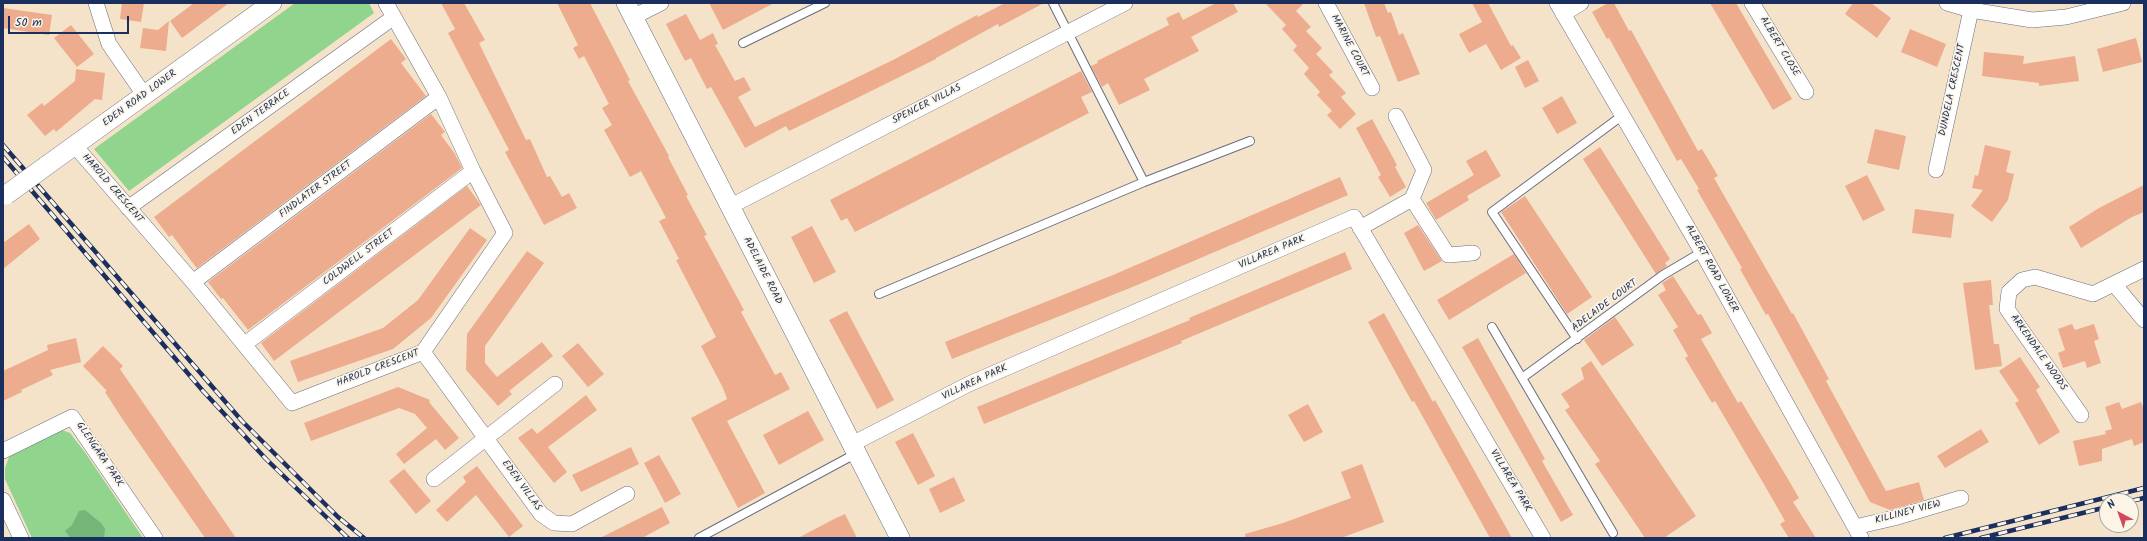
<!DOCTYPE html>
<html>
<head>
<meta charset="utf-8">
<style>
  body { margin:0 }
  #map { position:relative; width:2147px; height:541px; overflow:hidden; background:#f5e3c9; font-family:Kalam,sans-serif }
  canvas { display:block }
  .frame { position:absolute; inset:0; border:4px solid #1b2f5e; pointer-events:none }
  .north { position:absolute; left:2099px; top:493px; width:40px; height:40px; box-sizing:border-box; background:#fcf5e5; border:1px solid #a2a6af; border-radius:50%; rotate:319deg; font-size:11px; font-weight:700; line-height:16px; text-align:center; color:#1b2f5e }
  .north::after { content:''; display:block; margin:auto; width:14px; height:18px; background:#d1495b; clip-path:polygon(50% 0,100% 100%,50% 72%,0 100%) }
  .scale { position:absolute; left:8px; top:16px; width:121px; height:18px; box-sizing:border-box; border:2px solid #1b2f5e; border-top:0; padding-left:5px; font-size:12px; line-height:14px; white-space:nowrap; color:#1b2f5e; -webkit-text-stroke:3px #fcf5e5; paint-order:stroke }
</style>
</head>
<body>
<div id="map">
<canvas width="2147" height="541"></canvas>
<div class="frame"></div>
<div class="north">N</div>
<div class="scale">50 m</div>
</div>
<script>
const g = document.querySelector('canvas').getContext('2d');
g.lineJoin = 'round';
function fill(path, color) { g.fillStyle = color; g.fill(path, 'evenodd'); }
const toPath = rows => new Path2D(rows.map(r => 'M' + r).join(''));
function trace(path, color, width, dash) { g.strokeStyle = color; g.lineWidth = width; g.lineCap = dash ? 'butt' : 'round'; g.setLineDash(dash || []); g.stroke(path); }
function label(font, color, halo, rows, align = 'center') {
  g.font = font + ' Kalam,sans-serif'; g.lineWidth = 3.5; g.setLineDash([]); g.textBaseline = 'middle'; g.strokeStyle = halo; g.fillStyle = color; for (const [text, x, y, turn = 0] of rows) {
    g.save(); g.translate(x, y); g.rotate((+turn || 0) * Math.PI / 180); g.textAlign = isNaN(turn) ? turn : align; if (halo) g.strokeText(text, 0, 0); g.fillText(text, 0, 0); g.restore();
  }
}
const green = toPath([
  [295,3,369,3,374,13,129,191,94,149],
  [62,430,70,433,84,451,143,538,32,538,5,479,5,468,9,457]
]);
const forest = toPath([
  [85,510,101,523,105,529,104,538,70,538,69,536,65,531,72,525,79,511]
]);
const building = toPath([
  [122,3,144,3,141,22,120,19],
  [194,3,229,3,182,38,170,21],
  [441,3,464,3,485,40,479,43,526,140,530,139,547,177,550,176,562,197,569,193,577,208,544,225,505,152,509,150,448,33,455,29],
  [557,3,590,3,630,80,628,81,669,156,668,157,688,195,686,196,707,235,704,236,744,310,741,312,775,375,781,372,790,389,727,421,765,493,738,508,691,418,727,399,723,388,701,346,716,337,676,260,679,259,659,221,666,218,650,188,641,171,630,177,604,130,612,125,602,108,609,104,584,56,579,59,573,48,578,45],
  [709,3,774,3,723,30],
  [1005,3,1044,3,999,27,998,24,936,58,936,59,859,97,789,131,786,126,745,148,711,87,707,89,691,58,685,61,666,24,686,14,700,40,713,33,718,44,715,45,735,81,744,77,751,90,738,97,755,127,895,59,977,15,978,17],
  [1216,3,1233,3,1238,12,1191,37,1199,51,1144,79,1150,90,1119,105,1108,83,1102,87,1091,66,1098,63,1097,61,1169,25,1166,18,1179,12,1183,20],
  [1265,3,1304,3,1296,11,1311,27,1306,31,1322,48,1316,54,1333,72,1329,75,1346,93,1341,97,1356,114,1340,129,1327,115,1332,111,1317,95,1320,92,1304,74,1309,68,1293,50,1297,46,1282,29,1286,25],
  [1364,3,1384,3,1388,13,1391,12,1399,35,1403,33,1420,74,1398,82,1380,36,1376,37],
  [1472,3,1488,3,1511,46,1513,45,1521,58,1501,70,1486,44,1469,53,1459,34,1482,22],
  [1608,3,1614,3,1629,31,1631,30,1698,151,1702,149,1718,176,1714,178,1792,314,1793,313,1829,379,1826,381,1886,491,1919,482,1924,500,1890,510,1870,502,1768,314,1766,315,1740,269,1742,268,1697,190,1699,189,1681,159,1677,161,1609,38,1607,39,1592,12],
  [1710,3,1736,3,1792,99,1773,110],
  [1853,3,1871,3,1891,18,1877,38,1845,14],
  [3,8,52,15,49,35,3,28],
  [169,21,166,51,140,48,143,28,158,30],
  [71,25,94,54,77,67,54,38],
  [1910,29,1946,44,1937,67,1901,52],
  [2136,38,2142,62,2103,72,2097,49],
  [391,39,406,59,401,63,426,96,197,268,195,266,172,235,169,237,154,217],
  [1984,52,2024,56,2023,64,2075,56,2079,81,2039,86,2039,83,1982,76],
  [1528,60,1539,81,1525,88,1515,67],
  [76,69,105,73,102,100,95,99,56,132,54,129,45,136,27,115,42,103,44,106,75,81],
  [1081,71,1092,92,1081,97,1089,113,855,232,847,218,841,221,830,200],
  [1562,96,1577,123,1557,134,1542,108],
  [431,114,445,132,441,135,455,154,462,168,248,330,223,298,221,299,208,282],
  [1372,119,1397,165,1395,167,1406,187,1390,197,1378,177,1381,175,1356,128],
  [1875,129,1906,136,1899,170,1867,163],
  [1985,145,2011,151,2006,172,2014,174,2008,200,1992,222,1971,206,1983,190,1972,188,1975,175,1978,176],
  [1600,147,1670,259,1665,263,1667,266,1656,274,1583,159],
  [1486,150,1501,176,1467,196,1469,200,1436,220,1426,203,1474,175,1466,161],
  [1867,175,1885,210,1863,221,1845,186],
  [1340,177,1348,195,1135,286,952,359,945,342,1113,275],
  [2144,185,2144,212,2132,217,2081,248,2069,227,2099,208],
  [467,186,481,205,274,361,261,343],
  [1525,196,1592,297,1567,314,1501,212],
  [1915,209,1954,214,1951,238,1912,233],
  [29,224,40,239,3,269,3,243],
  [1418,225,1442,261,1424,271,1404,233],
  [812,226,836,272,814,283,791,237],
  [470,228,487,240,431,318,393,349,298,382,290,361,383,328,418,300],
  [527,251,544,263,485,346,485,363,497,377,542,342,553,356,509,391,512,394,498,406,466,370,467,334],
  [1345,252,1352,269,1181,341,1182,343,984,424,977,407,1190,320,1189,318],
  [1514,254,1526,273,1449,320,1437,300],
  [1673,276,1698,315,1701,314,1712,333,1701,339,1738,403,1741,401,1785,474,1799,498,1793,502,1816,538,1789,538,1780,524,1785,521,1765,486,1715,401,1712,403,1685,358,1688,356,1673,330,1678,327,1658,295,1666,290,1662,283],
  [1991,280,1993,305,1989,305,1994,344,1999,344,2002,366,1975,370,1963,283],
  [847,311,894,400,877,409,829,320],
  [1384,313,1433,402,1435,400,1512,538,1490,538,1414,401,1412,402,1402,384,1368,322],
  [1615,317,1634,345,1602,366,1584,340],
  [2072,324,2075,330,2094,324,2099,339,2094,341,2101,363,2087,368,2085,361,2063,368,2058,353,2065,350,2058,329],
  [76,338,81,362,50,370,53,375,21,390,22,392,3,401,3,371,48,350,47,345],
  [1478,338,1545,459,1542,461,1573,515,1561,522,1462,347],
  [578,343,604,374,588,387,562,356],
  [103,346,123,366,120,369,236,538,205,538,123,420,105,392,107,391,83,366],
  [2020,357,2040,387,2036,390,2060,432,2039,445,2015,403,2019,401,1999,371],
  [1591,361,1696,516,1664,538,1645,538,1595,464,1600,461,1565,410,1570,407,1561,394,1584,379,1581,368],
  [398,387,430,400,429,402,459,438,445,450,436,439,404,464,396,454,427,428,415,414,399,408,311,441,304,423],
  [586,395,597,410,548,447,567,472,554,483,518,438,532,428,537,434],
  [2119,402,2122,409,2141,402,2144,410,2144,442,2134,446,2132,439,2102,449,2102,461,2079,466,2073,441,2106,434,2105,431,2112,429,2105,407],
  [1308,404,1323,432,1304,442,1288,415],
  [808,411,824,440,779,465,763,435],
  [1981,429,1989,442,1945,468,1937,456],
  [913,433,935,476,918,485,895,442],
  [631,447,639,464,581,492,572,475],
  [659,455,681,494,665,503,644,463],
  [1362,464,1384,522,1341,538,1245,538,1245,534,1283,523,1351,498,1341,472],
  [477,466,523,526,509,537,476,495,447,522,436,510,466,482,463,477],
  [404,469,431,501,416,514,389,481],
  [954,477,965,501,940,513,929,489],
  [662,507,670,523,642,538,600,538],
  [845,514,857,538,798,538,836,518]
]);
const service = toPath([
  [1053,3,1144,182],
  [743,43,825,3],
  [879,294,1144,182,1250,141],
  [1492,327,1522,378],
  [1577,339,1492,212,1623,115],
  [1613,533,1522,378,1663,275,1702,252],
  [699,538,857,453]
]);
const minor = toPath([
  [96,3,109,44,145,96],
  [1326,3,1372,88],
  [1557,3,1702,252,1861,538],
  [1752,3,1806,92],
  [1947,3,1971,10,2032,20,2066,17,2123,3],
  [1563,14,1581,3],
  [633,17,661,3],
  [75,146,193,282,292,403,423,352,505,233,473,171,439,97,386,3],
  [1936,170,1971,10],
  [1412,199,1448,255,1473,253],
  [729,207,1125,3],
  [128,208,394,17],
  [1360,228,1412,199,1424,170,1396,116],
  [193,282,439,97],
  [2114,284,2144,320],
  [245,344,473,171],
  [423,352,541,514,554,523,572,524,627,494],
  [2081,415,2007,309,2009,292,2022,280,2035,277,2093,294,2144,269],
  [852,444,969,384,1354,217,1543,538],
  [3,451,72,417,155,538],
  [434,479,555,384],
  [3,500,21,538],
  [1855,527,1894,518,1961,498]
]);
const tertiary = toPath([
  [626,3,900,538],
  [46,166,272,3]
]);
const rail = toPath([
  [3,145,242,421,338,517,364,538],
  [3,157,203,391,266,459,348,538],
  [2131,501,2144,498],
  [1945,538,2144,488],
  [1981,538,2107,507]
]);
const tertiaryBridge = toPath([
  [6,195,46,166]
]);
const streetNames = [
  ["MARINE COURT",1349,46,62],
  ["ALBERT CLOSE",1779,47,59],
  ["DUNDELA CRESCENT",1953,90,-78],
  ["EDEN ROAD LOWER",140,99,-36],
  ["SPENCER VILLAS",927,105,-27],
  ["EDEN TERRACE",261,113,-36],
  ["HAROLD CRESCENT",112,189,49],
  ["FINDLATER STREET",316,190,-37],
  ["VILLAREA PARK",1272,253,-23],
  ["COLDWELL STREET",359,258,-37],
  ["ALBERT ROAD LOWER",1711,269,61],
  ["ADELAIDE ROAD",762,271,63],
  ["ADELAIDE COURT",1605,306,-37],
  ["ARKENDALE WOODS",2038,353,55],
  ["HAROLD CRESCENT",378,369,-21],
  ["VILLAREA PARK",975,383,-25],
  ["GLENGARA PARK",99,455,56],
  ["VILLAREA PARK",1510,481,59],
  ["EDEN VILLAS",521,486,54],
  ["KILLINEY VIEW",1908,513,-15]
];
fill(green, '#90d48d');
fill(forest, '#74b678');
fill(building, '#edac8d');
trace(service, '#676e83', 10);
trace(minor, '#676e83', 16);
trace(tertiary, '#676e83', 20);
trace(service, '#fff', 8);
trace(minor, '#fff', 15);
trace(tertiary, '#fff', 19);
trace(rail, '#1b2f5e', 4.5);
trace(rail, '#fcf5e5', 3, [9]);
trace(tertiaryBridge, '#676e83', 20, []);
trace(tertiaryBridge, '#fff', 19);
label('10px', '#1b2f5e', '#fcf5e5', streetNames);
</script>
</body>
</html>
